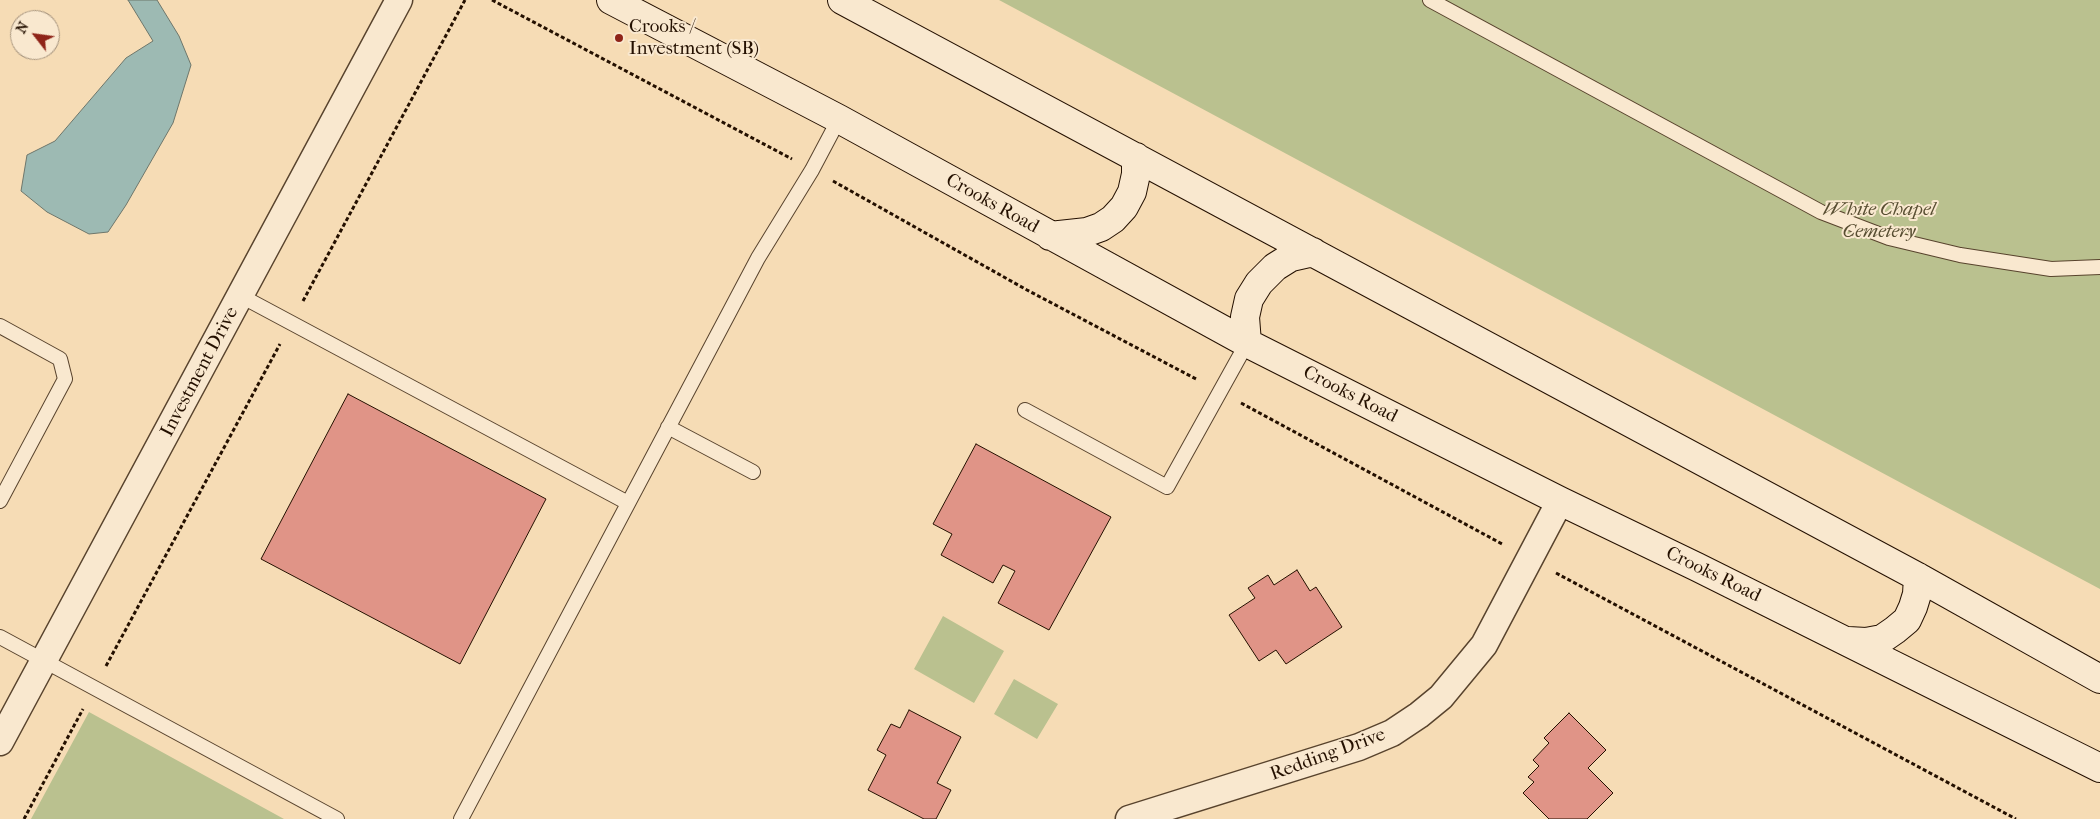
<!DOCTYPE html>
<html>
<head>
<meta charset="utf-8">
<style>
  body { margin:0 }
  #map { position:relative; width:2100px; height:819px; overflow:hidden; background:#f6dcb5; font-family:"IM FELL French Canon",serif }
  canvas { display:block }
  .north { position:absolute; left:10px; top:10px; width:50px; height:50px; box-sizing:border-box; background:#f9e8cf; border:1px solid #a4927c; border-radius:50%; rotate:300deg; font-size:14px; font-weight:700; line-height:20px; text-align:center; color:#241000 }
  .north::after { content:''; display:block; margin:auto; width:18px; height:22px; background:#8f2418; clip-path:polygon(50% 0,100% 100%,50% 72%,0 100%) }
</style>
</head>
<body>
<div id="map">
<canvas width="2100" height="819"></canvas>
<div class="north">N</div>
</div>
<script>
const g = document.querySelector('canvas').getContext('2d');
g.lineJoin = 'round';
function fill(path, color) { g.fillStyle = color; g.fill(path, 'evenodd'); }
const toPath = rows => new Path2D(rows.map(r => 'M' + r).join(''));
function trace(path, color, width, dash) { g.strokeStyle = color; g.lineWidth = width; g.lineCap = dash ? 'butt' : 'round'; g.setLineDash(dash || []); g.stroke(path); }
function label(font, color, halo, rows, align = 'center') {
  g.font = font + ' "IM FELL French Canon",serif'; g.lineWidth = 4; g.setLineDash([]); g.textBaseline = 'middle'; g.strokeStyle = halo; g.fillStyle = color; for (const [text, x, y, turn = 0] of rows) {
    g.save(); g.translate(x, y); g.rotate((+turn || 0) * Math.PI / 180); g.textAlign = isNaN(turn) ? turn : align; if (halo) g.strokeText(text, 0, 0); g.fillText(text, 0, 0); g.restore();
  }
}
const green = toPath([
  [999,0,2100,0,2100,589,1918,492],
  [943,616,1004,651,974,703,914,669],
  [1014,679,1058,704,1037,739,994,714],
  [89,712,284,819,31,819]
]);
const water = toPath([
  [128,0,157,0,179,36,191,65,173,123,126,205,108,232,89,234,47,212,21,191,27,155,55,141,126,58,153,41,128,0]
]);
const building = toPath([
  [348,394,546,499,460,664,261,559,348,394],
  [976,444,1111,517,1049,630,998,603,1015,571,1003,565,993,583,941,555,952,534,933,524,976,444],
  [1297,570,1310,591,1316,587,1342,627,1286,664,1276,650,1259,661,1229,615,1255,598,1248,588,1268,575,1274,585,1297,570],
  [909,710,961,737,937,783,951,790,936,819,924,819,868,790,886,755,877,750,891,724,900,728,909,710],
  [1569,713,1606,750,1588,768,1613,793,1587,819,1549,819,1523,793,1534,782,1528,777,1539,766,1533,760,1549,743,1544,738,1569,713]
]);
const path = toPath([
  [492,0,792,159],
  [833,181,1027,290,1198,380],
  [303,301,465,0],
  [1241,403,1504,545],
  [1556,573,2016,819],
  [106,666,280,344],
  [24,819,83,709]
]);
const lane = toPath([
  [1430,0,1821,212,1889,238,1960,255,2051,269,2100,267],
  [241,296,628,503],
  [0,326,60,359,65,379,0,501],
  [1025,410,1167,487,1247,343],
  [668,427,753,472],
  [0,637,337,819],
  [461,819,758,258,812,170,839,119]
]);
const street = toPath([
  [0,742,399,0],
  [1129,819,1359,747,1392,733,1419,715,1441,697,1484,645,1560,501]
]);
const secondary = toPath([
  [611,0,839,119,1247,343,1560,501,1697,567,2100,768],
  [842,0,1918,577,2100,679],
  [1050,236,1087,232,1101,227,1113,219,1124,207,1132,192,1136,174,1136,157],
  [1247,343,1245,317,1249,299,1259,283,1275,267,1291,257,1313,252],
  [1848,641,1866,642,1882,639,1895,630,1907,620,1913,607,1917,594,1918,577]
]);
const markers = [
  [619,38,5,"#8f2418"]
];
const poiNames = [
  ["Crooks /",629,27],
  ["Investment (SB)",629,49]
];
const streetNames = [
  ["Crooks Road",992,204,29],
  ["Investment Drive",200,372,-62],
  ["Crooks Road",1350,395,27],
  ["Crooks Road",1713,575,26],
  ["Redding Drive",1328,755,-20]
];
const parkNames = [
  ["White Chapel",1879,210],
  ["Cemetery",1879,232]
];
fill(green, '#bac18f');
fill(water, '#9dbab3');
trace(water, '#6d766b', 1);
fill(building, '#e09487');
trace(building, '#241000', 1);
trace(lane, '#58432d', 16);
trace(street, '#58432d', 29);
trace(secondary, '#241000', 30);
trace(path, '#241000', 3, [4, 2.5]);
trace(lane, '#f9e8cf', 14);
trace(street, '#f9e8cf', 26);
trace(secondary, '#f9e8cf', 28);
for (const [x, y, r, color] of markers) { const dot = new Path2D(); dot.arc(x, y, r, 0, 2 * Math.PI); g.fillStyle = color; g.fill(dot); trace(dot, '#f9e8cf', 2); }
label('19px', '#241000', '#f9e8cf', poiNames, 'left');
label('19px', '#241000', '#f9e8cf', streetNames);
label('italic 19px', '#584e32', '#f9e8cf', parkNames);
</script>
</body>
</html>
